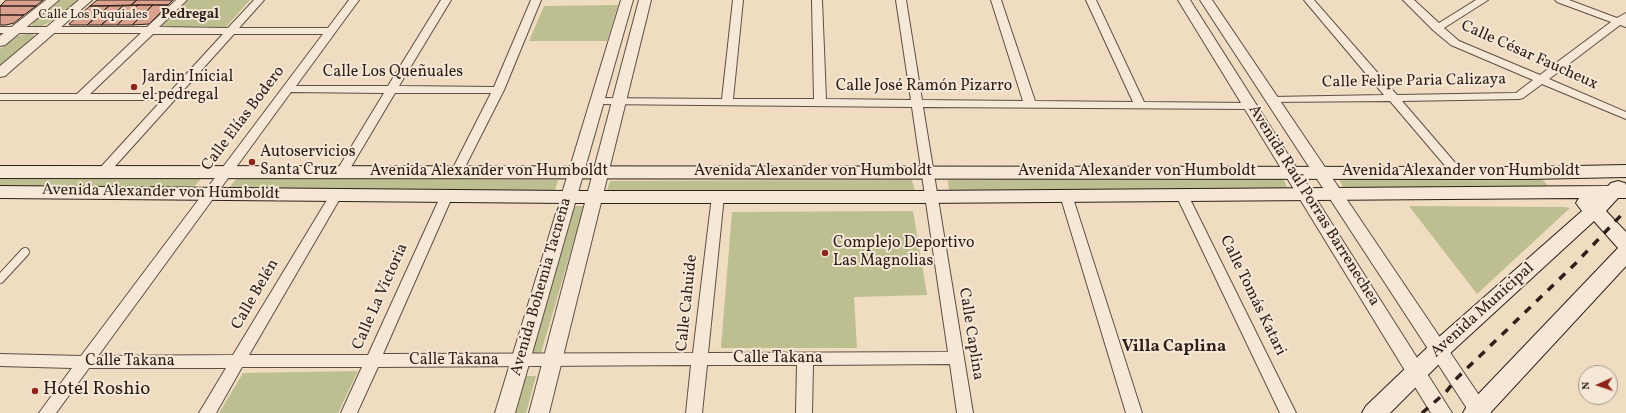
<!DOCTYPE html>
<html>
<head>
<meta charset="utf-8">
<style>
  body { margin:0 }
  #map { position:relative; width:1626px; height:413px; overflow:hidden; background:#efdcc1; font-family:Vollkorn,serif }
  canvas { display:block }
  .north { position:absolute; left:1578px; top:365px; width:40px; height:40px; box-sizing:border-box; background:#f5e8d7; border:1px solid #a5988b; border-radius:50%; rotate:267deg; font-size:11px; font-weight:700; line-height:16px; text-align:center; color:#2e1f1a }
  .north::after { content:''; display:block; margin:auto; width:14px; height:18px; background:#8f2418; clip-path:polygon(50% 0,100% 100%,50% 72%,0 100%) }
</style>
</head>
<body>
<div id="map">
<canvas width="1626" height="413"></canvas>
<div class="north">N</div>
</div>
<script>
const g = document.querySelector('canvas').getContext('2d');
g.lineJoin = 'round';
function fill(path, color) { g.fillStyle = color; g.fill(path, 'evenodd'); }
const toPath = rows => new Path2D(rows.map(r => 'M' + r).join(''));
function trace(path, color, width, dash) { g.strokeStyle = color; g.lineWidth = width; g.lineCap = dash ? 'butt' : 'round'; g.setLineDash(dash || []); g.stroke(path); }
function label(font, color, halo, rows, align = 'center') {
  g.font = font + ' Vollkorn,serif'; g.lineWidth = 4; g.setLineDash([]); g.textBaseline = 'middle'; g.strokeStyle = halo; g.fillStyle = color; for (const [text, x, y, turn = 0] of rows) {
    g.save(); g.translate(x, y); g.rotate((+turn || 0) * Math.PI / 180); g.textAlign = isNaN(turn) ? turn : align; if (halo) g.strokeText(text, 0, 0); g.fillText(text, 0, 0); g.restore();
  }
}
const green = toPath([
  [61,0,78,0,52,21,40,27,32,27,33,22],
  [189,0,250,0,226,27,161,26],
  [618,5,607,41,529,41,544,6],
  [26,34,33,34,35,37,0,66,0,49,17,36],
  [0,177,202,178,192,189,0,187],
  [1540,177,1551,189,1344,189,1339,179],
  [236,179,558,180,555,191,229,188],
  [1283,179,1289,190,949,192,948,180],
  [912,180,915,191,607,190,610,181],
  [573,206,584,206,541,353,528,353],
  [1409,206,1564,207,1570,208,1477,294],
  [913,211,927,295,854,297,857,348,721,348,732,212],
  [358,371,338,413,219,413,243,373],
  [521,376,536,376,526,413,511,413]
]);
const building = toPath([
  [6,0,43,0,36,6,0,6,6,0],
  [97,0,137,0,131,5,90,6,97,0],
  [137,0,173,0,168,5,131,5,137,0],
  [138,5,153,5,132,25,117,25,138,5],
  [138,5,117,25,101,25,123,6,138,5],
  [153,5,168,5,149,24,132,25,153,5],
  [0,6,36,6,24,15,0,15,0,6],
  [90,6,109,6,87,25,70,25,69,24,90,6],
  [109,6,123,6,101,25,87,25,109,6],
  [0,15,24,15,14,23,6,25,0,25,0,15]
]);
const service = toPath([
  [0,279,25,252]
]);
const minor = toPath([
  [176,0,187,0,159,27,228,28,254,0,264,0,239,28,328,28,349,0,359,0,296,86,388,86,441,0,451,0,399,86,494,87,531,0,541,0,504,90,461,175,457,176,453,175,451,172,491,93,395,93,348,172,346,175,342,176,338,175,336,172,384,93,291,92,98,356,233,355,330,195,331,192,336,191,341,192,342,195,249,355,368,355,441,195,442,192,447,191,452,192,453,195,383,354,693,353,712,196,713,193,718,192,723,193,724,196,708,353,948,352,912,107,597,104,593,103,591,101,593,99,597,98,722,99,733,0,743,0,733,99,814,99,812,0,822,0,826,99,911,100,896,0,906,0,922,100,1023,101,991,0,1001,0,1035,101,1133,102,1086,0,1096,0,1144,102,1250,103,1254,104,1256,106,1254,108,1250,109,923,107,973,413,957,413,950,364,813,365,812,413,796,413,797,365,707,365,702,413,686,413,691,365,378,367,357,413,341,413,362,367,242,367,216,413,199,413,226,368,89,368,56,413,39,413,72,368,0,366,0,354,81,356,323,34,234,34,107,175,103,176,99,175,97,172,99,169,162,100,0,100,0,94,77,94,141,33,0,33,0,27,147,27,176,0],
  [153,34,223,34,168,94,90,94,153,34],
  [1304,0,1314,0,1397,95,1516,93,1533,80,1451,45,1433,30,1403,0,1414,0,1439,23,1476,0,1488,0,1444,28,1459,41,1540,75,1611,22,1557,2,1555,0,1569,0,1617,18,1626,13,1626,27,1620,25,1549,79,1626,112,1626,119,1542,84,1523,98,1519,99,1402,101,1463,172,1461,175,1457,176,1453,175,1390,101,1268,102,1266,100,1268,98,1272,97,1384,95,1304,0],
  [1066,191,1071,192,1072,195,1142,413,1126,413,1060,195,1061,192,1066,191],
  [1182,191,1187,192,1188,195,1296,413,1280,413,1176,195,1177,192,1182,191]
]);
const tertiary = toPath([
  [46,0,59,0,5,45,0,46,0,36,46,0],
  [79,0,92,0,5,76,0,77,0,66,79,0],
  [621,0,633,0,515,413,495,413,621,0],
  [639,0,651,0,549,413,529,413,639,0],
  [1178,0,1190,0,1452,413,1431,413,1178,0],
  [1200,0,1212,0,1491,413,1470,413,1200,0]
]);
const secondary = toPath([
  [1626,165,1626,177,1526,179,0,178,0,166,1526,167,1626,165],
  [1618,181,1625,183,1626,185,1626,198,1618,198,1606,211,1626,232,1626,266,1490,413,1463,413,1467,406,1618,248,1594,221,1447,356,1390,413,1362,413,1366,406,1431,344,1582,211,1576,203,1579,198,918,203,569,203,0,198,0,186,569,191,918,191,1608,186,1611,183,1618,181]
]);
const rail = toPath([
  [1422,413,1446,392,1457,378,1575,264,1626,210]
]);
const markers = [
  [134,87,4,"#8f2418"],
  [252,162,4,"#8f2418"],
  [825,253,4,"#8f2418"],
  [35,391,4,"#8f2418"]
];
const farStreetnames = [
  ["Calle Los Puquiales",93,16]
];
const farNeighbourhoodnames = [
  ["Pedregal",190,15]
];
const streetNames = [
  ["Calle César Faucheux",1529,56,24],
  ["Calle Los Queñuales",393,73],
  ["Calle Felipe Paria Calizaya",1414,82,-1],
  ["Calle José Ramón Pizarro",924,87],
  ["Calle Elías Bodero",244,119,-53],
  ["Avenida Alexander von Humboldt",489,172],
  ["Avenida Alexander von Humboldt",813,172],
  ["Avenida Alexander von Humboldt",1137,172],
  ["Avenida Alexander von Humboldt",1461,172],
  ["Avenida Alexander von Humboldt",161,193,1],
  ["Avenida Raúl Porras Barrenechea",1313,206,58],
  ["Avenida Bohemia Tacneña",542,287,-74],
  ["Calle Belén",256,295,-60],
  ["Calle Tomás Katari",1252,296,64],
  ["Calle La Victoria",381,297,-66],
  ["Calle Cahuide",688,303,-84],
  ["Avenida Municipal",1483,311,-42],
  ["Calle Caplina",970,334,81],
  ["Calle Takana",778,359],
  ["Calle Takana",454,361],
  ["Calle Takana",130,362]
];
const poiNames = [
  ["Jardin Inicial",142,78],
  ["el pedregal",142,96],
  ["Autoservicios",260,153],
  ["Santa Cruz",260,171],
  ["Complejo Deportivo",833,244],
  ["Las Magnolias",833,262]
];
const neighbourhoodNames = [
  ["Villa Caplina",1174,348]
];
const nearPoinames = [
  ["Hotel Roshio",43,391]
];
fill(green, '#bebf90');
fill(building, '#daa28e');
trace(building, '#2e1f1a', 1);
trace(service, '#5e4e44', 10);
trace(minor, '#5e4e44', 2);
trace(tertiary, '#5e4e44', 2);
trace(secondary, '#2e1f1a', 2);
trace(service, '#f5e8d7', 8);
fill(minor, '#f5e8d7');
fill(tertiary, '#f5e8d7');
fill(secondary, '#f5e8d7');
trace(rail, '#2e1f1a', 3.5, [8, 8]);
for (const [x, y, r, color] of markers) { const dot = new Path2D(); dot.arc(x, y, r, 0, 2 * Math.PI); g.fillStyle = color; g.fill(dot); trace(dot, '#f5e8d7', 1.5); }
label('13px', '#2e1f1a', '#f5e8d7', farStreetnames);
label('bold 14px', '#2e1f1a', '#f5e8d7', farNeighbourhoodnames);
label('16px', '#2e1f1a', '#f5e8d7', streetNames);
label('16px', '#2e1f1a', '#f5e8d7', poiNames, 'left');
label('bold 17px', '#2e1f1a', '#f5e8d7', neighbourhoodNames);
label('19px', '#2e1f1a', '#f5e8d7', nearPoinames, 'left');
</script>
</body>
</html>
